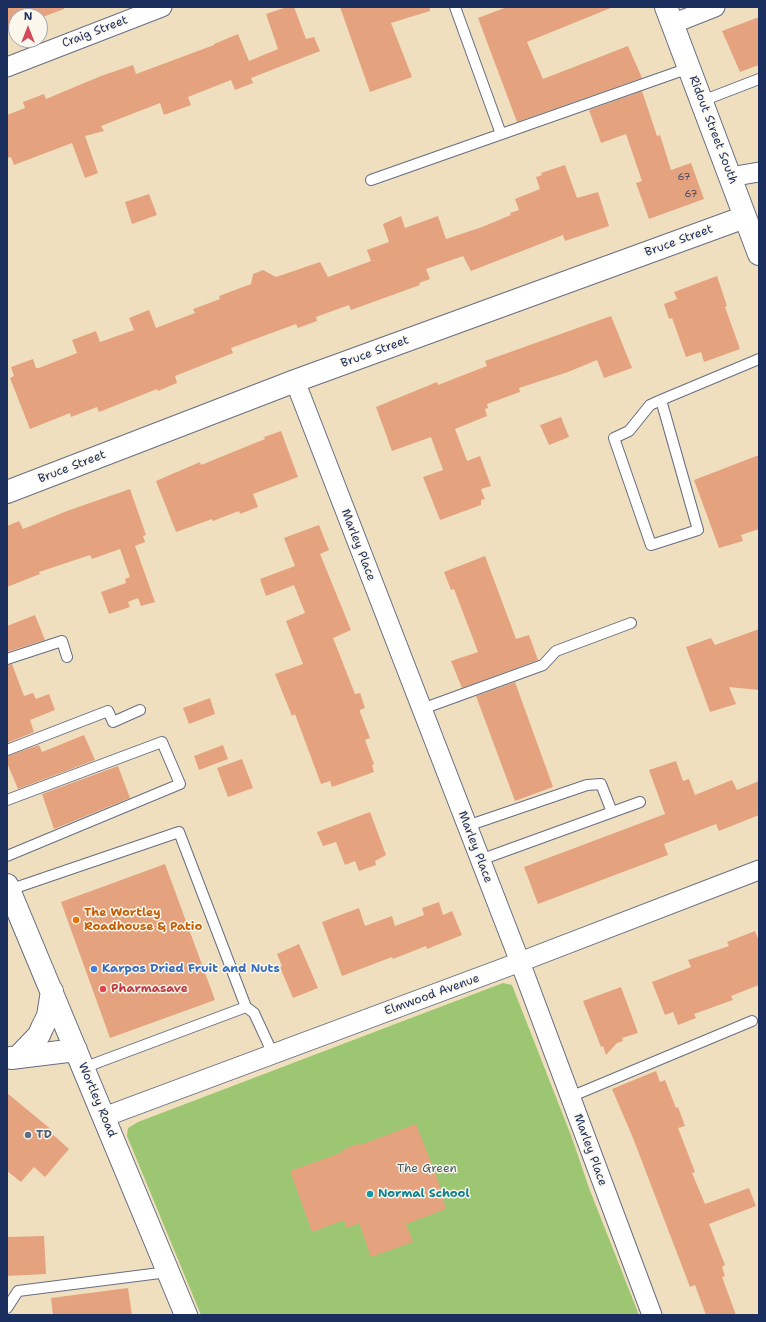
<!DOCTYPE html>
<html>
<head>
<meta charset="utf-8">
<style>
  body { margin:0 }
  #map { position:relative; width:766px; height:1322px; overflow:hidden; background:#f0dfbf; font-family:"Shantell Sans",sans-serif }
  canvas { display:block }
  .frame { position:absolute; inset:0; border:8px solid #1b2f5e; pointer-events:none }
  .north { position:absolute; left:8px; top:8px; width:40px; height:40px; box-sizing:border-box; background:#fbf7ec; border:1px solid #a1a7b3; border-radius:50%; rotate:0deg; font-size:11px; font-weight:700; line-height:16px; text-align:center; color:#1b2f5e }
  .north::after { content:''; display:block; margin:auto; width:14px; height:18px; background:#d1495b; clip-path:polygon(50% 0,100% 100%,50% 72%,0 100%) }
</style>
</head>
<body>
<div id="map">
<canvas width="766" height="1322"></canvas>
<div class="frame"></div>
<div class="north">N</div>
</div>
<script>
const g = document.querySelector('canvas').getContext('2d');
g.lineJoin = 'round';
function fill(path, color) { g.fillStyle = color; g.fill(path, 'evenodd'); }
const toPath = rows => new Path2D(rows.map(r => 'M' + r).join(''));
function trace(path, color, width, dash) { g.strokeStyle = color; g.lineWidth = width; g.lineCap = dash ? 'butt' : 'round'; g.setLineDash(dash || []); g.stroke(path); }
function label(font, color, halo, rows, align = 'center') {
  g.font = font + ' "Shantell Sans",sans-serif'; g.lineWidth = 3; g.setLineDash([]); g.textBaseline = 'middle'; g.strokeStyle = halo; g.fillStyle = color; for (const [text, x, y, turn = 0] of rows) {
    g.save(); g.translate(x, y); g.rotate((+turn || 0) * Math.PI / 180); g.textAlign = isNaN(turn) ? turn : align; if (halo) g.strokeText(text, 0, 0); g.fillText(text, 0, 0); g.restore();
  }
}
const green = toPath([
  [503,983,512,985,572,1138,589,1188,639,1315,201,1315,127,1136,128,1128,138,1122]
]);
const building = toPath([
  [7,7,64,7,64,9,40,18,40,16,16,16,16,27,7,30],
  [287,7,294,7,306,39,314,37,320,51,251,78,253,83,235,90,231,80,188,97,191,105,164,115,160,103,101,126,104,131,85,136,98,173,85,178,72,143,14,165,11,157,7,158,7,115,25,108,23,102,44,94,46,99,101,76,133,65,136,74,214,45,214,44,238,34,249,61,278,49,266,14],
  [340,7,430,7,430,11,391,23,412,77,370,92],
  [507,7,613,7,527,42,543,79,628,46,642,78,517,122,478,18],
  [759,17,759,65,740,72,722,31],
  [642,91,657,136,660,135,671,170,691,163,704,199,649,219,636,183,642,181,626,134,601,143,589,110],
  [565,165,577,198,598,192,609,226,565,241,563,235,471,271,463,256,426,269,430,279,419,283,420,285,351,310,349,305,316,317,317,321,298,328,296,324,231,348,233,353,175,376,177,383,158,391,157,389,99,412,97,407,71,417,70,413,30,429,10,378,14,376,11,367,33,359,36,368,39,368,77,353,72,340,96,331,100,342,134,330,129,318,149,310,156,328,195,313,193,309,220,299,219,296,251,284,253,274,263,270,276,277,320,262,328,277,371,261,367,250,389,242,383,224,401,216,405,228,438,216,446,239,482,227,511,215,510,213,519,210,515,199,540,189,536,177,542,175,541,173],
  [149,194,157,215,132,224,125,202],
  [717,276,727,306,725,307,740,349,704,362,701,352,686,357,672,318,669,319,664,304,677,299,674,292],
  [611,316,632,368,604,378,597,360,568,372,519,388,520,392,487,404,488,408,485,409,487,416,455,429,467,461,480,456,491,486,481,489,485,499,481,500,481,505,440,520,423,477,443,470,431,437,392,451,376,407,437,382,438,385,487,366,485,361],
  [561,417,569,437,549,445,540,425],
  [281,431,298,477,253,494,258,507,240,514,239,511,213,521,212,519,176,532,156,481,200,462,201,465,265,439,264,437],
  [759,455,759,529,741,535,743,541,719,548,694,480],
  [130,489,146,535,143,536,145,542,135,546,155,602,141,606,138,598,128,602,130,607,109,614,101,592,126,583,125,579,130,577,120,549,92,559,90,555,39,572,40,574,7,587,7,526,19,521,23,529,67,511],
  [319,525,329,550,320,554,351,630,333,638,355,694,360,693,365,708,360,710,360,712,370,738,365,740,374,764,372,765,374,772,332,787,330,781,321,784,295,714,292,716,275,674,303,664,286,621,305,613,294,585,266,596,260,579,295,566,284,538],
  [485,556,516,639,529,635,538,660,462,688,451,661,478,652,454,589,451,590,444,572],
  [35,615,45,640,7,652,7,626],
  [759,629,759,690,729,687,736,704,710,712,686,647,711,638,715,645],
  [12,664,24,696,33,693,36,699,49,694,55,710,30,720,34,732,7,743,7,665],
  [515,682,553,787,515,801,476,696],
  [210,698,215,714,189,724,183,708],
  [84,735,95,760,18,789,7,763,7,756,39,745,42,752],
  [223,745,228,759,199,770,194,756],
  [242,759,253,788,228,797,217,768],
  [676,761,683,781,689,779,695,795,732,780,737,790,759,781,759,815,719,831,716,824,664,844,668,855,538,904,524,867,665,814,649,770],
  [118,766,130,798,54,829,42,794],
  [370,812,386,855,375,861,376,865,359,871,355,861,345,865,336,842,323,846,317,832],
  [165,864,215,1000,110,1038,61,902],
  [439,902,443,915,452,911,462,935,427,949,426,946,393,959,392,957,342,976,322,922,359,908,365,926,392,916,395,926,424,915,422,908],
  [755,931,759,941,759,985,731,996,733,1000,694,1014,696,1018,678,1025,673,1012,665,1015,652,982,691,967,688,960,729,946,727,942],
  [299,944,318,988,293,998,280,967,282,966,277,954],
  [621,987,638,1033,622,1038,623,1041,617,1043,606,1055,603,1046,601,1047,583,1001],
  [656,1071,660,1082,665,1080,676,1108,678,1107,685,1126,678,1128,695,1172,692,1173,705,1204,749,1188,756,1206,709,1224,725,1265,722,1267,725,1276,722,1277,736,1315,706,1315,695,1285,690,1287,633,1138,612,1089],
  [7,1093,53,1131,51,1133,69,1149,45,1177,34,1167,21,1182,7,1171],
  [416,1124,439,1183,446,1209,406,1224,413,1242,371,1257,359,1223,347,1228,344,1220,312,1232,290,1171,343,1152,342,1150,360,1143,360,1145],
  [44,1236,46,1274,7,1276,7,1237],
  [128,1288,132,1315,53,1315,51,1298]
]);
const lane = toPath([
  [455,7,501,134],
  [702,101,759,79],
  [371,180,689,68],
  [661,400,698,530,651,545,614,438,629,431,650,405,661,400,759,359],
  [7,659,62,641,67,657],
  [422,709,543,665,556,651,631,623],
  [7,750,108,711,113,722,140,710],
  [7,800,162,742,180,784,7,856],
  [467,826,587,785,601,784,612,812],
  [480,860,640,802],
  [9,890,179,832,246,1007,83,1068],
  [246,1007,254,1013,273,1054],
  [570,1097,752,1021],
  [7,1308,18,1291,168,1272]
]);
const street = toPath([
  [672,24,715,7],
  [7,67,162,7],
  [730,177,759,172],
  [295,381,520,962,652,1315],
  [104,1117,520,962,759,870]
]);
const secondary = toPath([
  [666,7,759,254],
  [7,492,295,381,745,217],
  [7,885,186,1315],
  [18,1057,39,1035,42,1028,48,1016,52,991],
  [11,1058,76,1050]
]);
const markers = [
  [76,920,4,"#e8710a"],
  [94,969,4,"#3f7fe0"],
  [103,989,4,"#e0444e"],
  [28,1135,4,"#5c6f8a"],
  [370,1194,4,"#0f9aa8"]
];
const numberNames = [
  ["67",684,177],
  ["67",691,194]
];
const streetNames = [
  ["Craig Street",95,32,-21],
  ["Ridout Street South",713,130,69],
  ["Bruce Street",679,241,-20],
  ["Bruce Street",375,352,-20],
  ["Bruce Street",72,467,-21],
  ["Marley Place",358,545,69],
  ["Marley Place",475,847,69],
  ["Elmwood Avenue",432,995,-20],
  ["Wortley Road",97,1100,67],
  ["Marley Place",590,1150,70]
];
const foodNames = [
  ["The Wortley",84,913],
  ["Roadhouse & Patio",84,927]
];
const shopNames = [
  ["Karpos Dried Fruit and Nuts",102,969]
];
const healthNames = [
  ["Pharmasave",111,989]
];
const serviceNames = [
  ["TD",36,1135]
];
const parkNames = [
  ["The Green",427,1169]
];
const cultureNames = [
  ["Normal School",378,1194]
];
fill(green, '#9dc673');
fill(building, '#e5a27f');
trace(lane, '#666d80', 12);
trace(street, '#666d80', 21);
trace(secondary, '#666d80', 24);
trace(lane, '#fff', 10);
trace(street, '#fff', 19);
trace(secondary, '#fff', 22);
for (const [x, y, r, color] of markers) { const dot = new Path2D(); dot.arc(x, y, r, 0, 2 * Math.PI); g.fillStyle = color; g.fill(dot); trace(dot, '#fbf7ec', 1.5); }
label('10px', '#4e4c66', null, numberNames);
label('12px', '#1b2f5e', '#fbf7ec', streetNames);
label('bold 12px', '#c56008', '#fbf7ec', foodNames, 'left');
label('bold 12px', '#366cbe', '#fbf7ec', shopNames, 'left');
label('bold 12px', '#be3a42', '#fbf7ec', healthNames, 'left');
label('bold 12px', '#4e5e75', '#fbf7ec', serviceNames, 'left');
label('12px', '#425c64', '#fbf7ec', parkNames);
label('bold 12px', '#0d838f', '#fbf7ec', cultureNames, 'left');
</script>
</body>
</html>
